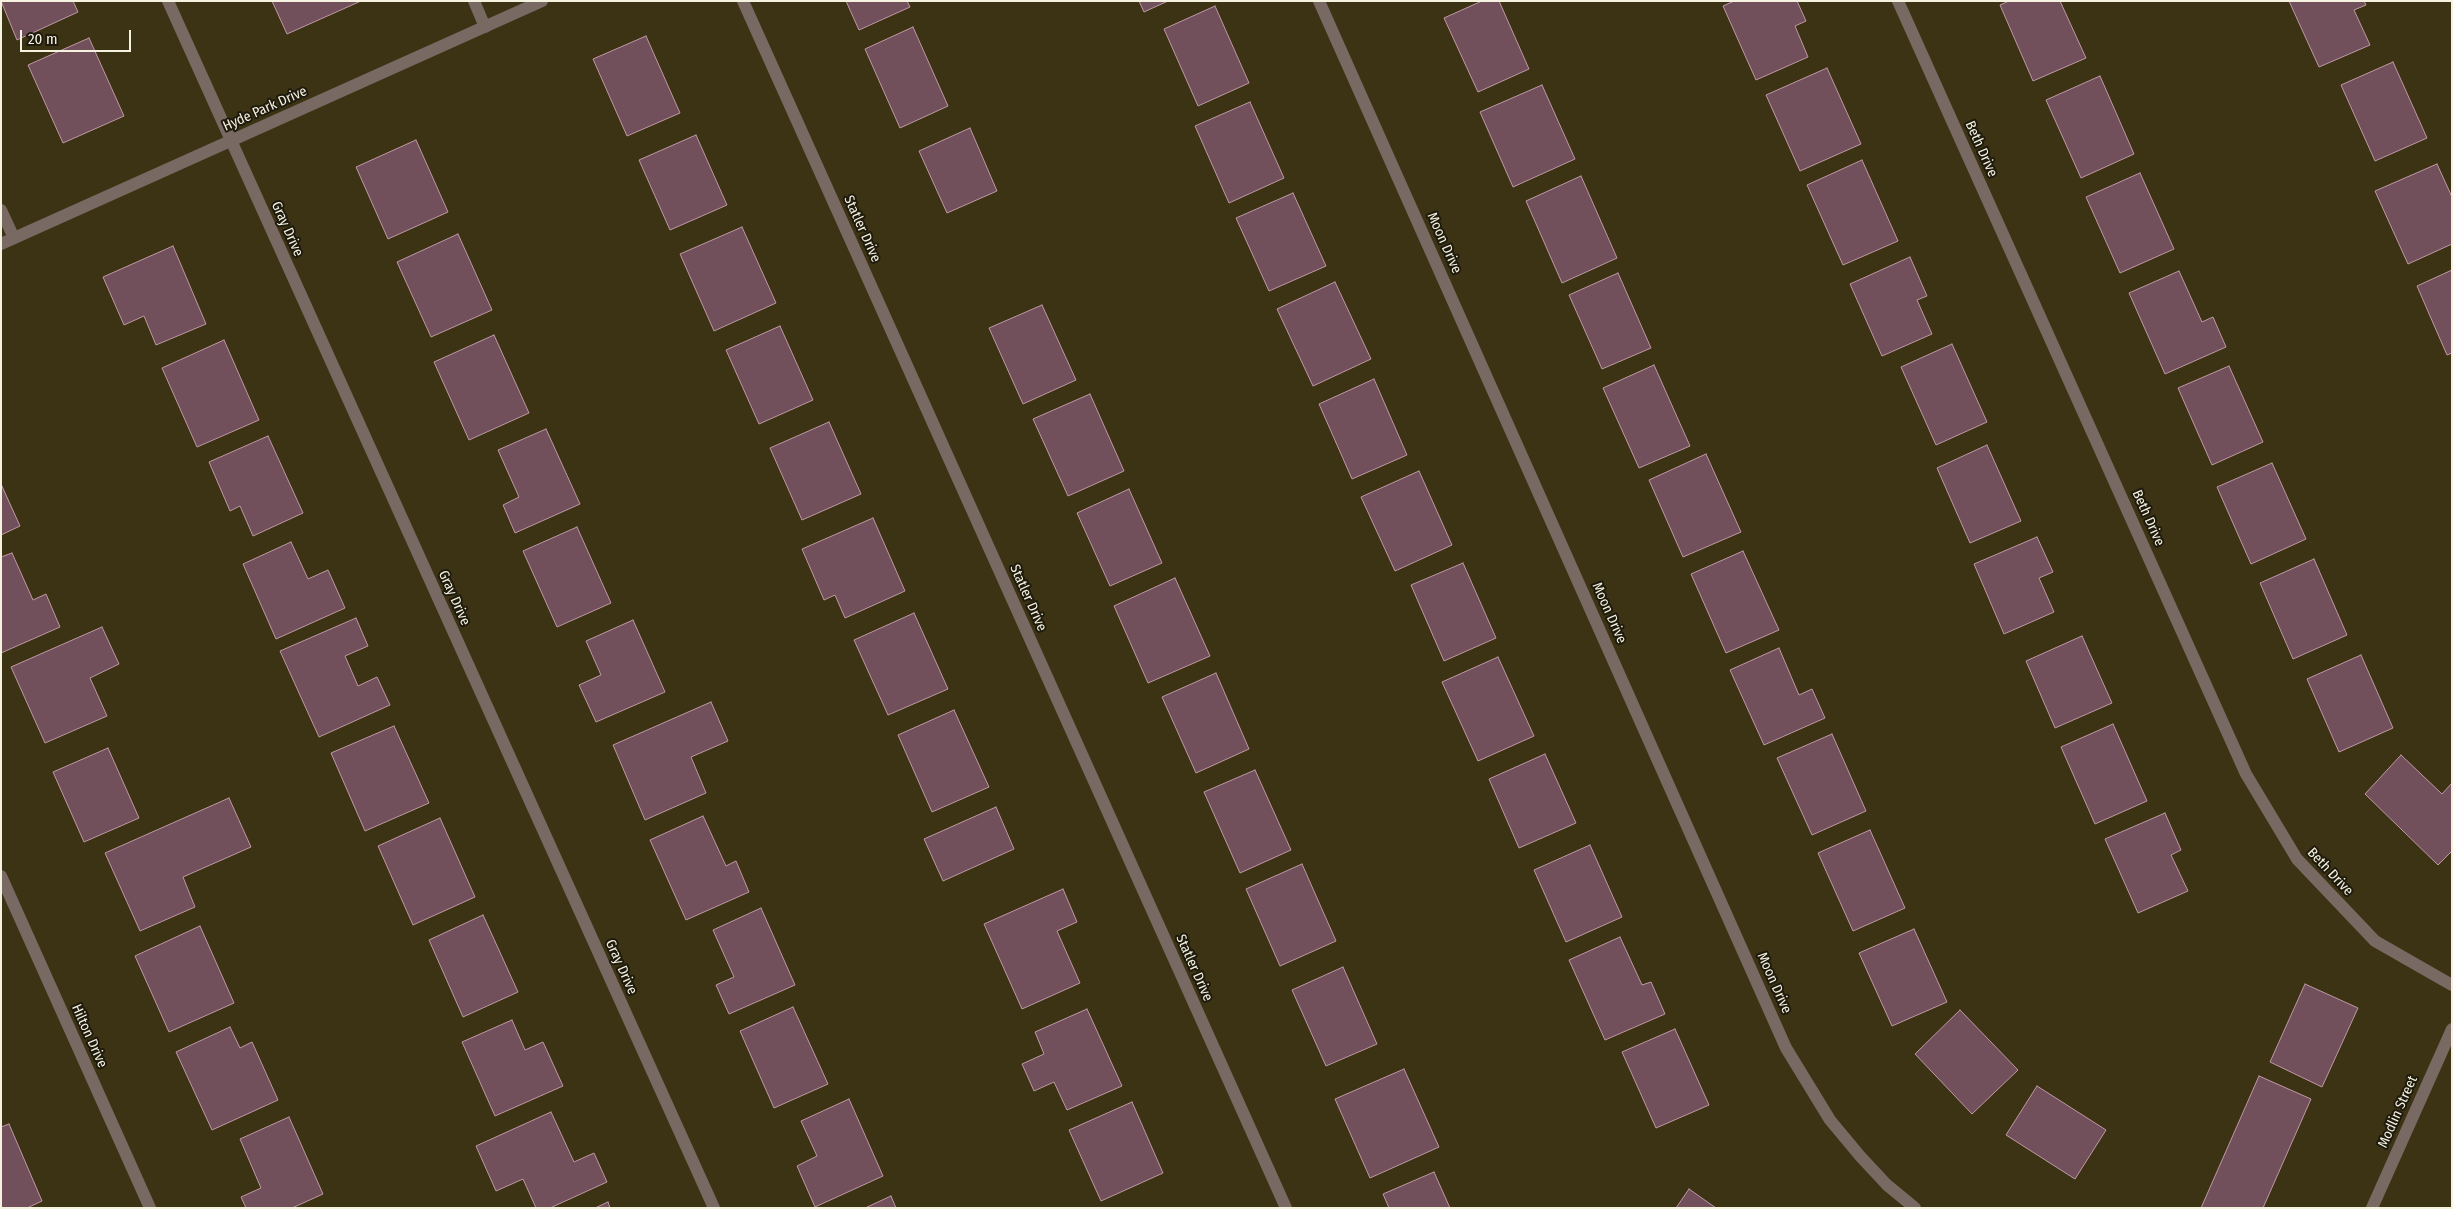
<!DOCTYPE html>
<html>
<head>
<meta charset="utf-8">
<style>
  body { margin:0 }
  #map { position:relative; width:2453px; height:1209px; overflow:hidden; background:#3b3314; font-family:"Fira Sans Condensed",sans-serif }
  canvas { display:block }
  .frame { position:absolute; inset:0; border:2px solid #f6f2e0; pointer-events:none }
  .scale { position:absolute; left:20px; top:30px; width:111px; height:22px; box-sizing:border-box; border:2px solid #f6f2e0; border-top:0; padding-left:6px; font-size:15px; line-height:18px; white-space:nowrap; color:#f6f2e0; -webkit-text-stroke:4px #1e1b0e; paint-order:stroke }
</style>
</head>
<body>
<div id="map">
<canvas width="2453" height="1209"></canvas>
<div class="frame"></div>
<div class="scale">20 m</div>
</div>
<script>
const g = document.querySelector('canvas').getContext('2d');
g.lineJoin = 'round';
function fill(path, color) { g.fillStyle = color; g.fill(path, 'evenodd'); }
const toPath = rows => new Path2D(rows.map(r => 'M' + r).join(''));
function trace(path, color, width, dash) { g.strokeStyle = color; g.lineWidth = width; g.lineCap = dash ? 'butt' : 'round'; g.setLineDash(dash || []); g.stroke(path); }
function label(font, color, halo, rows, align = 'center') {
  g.font = font + ' "Fira Sans Condensed",sans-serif'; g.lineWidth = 4; g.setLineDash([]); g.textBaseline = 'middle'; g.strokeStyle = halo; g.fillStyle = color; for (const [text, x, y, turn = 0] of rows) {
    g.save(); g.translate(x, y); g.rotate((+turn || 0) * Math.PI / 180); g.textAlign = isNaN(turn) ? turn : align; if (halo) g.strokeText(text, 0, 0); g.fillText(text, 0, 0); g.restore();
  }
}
const building = toPath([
  [1,1,73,1,78,12,17,40,1,1],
  [272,1,361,1,287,34,272,1],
  [846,1,907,1,910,7,859,30,846,1],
  [1139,1,1168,1,1144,12,1139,1],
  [1482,1,1499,1,1529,69,1478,92,1444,18,1482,1],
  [1734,1,1797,1,1806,21,1795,26,1808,57,1756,80,1723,6,1734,1],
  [2009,1,2060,1,2086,58,2033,81,2000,5,2009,1],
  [2289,1,2364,1,2366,5,2354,10,2370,45,2319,67,2289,1],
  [1215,6,1249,83,1198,106,1164,29,1215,6],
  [913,27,948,106,900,128,865,49,913,27],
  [646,36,680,113,627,136,593,59,646,36],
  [89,38,124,116,63,143,28,65,89,38],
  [2393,62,2427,138,2375,161,2341,85,2393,62],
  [1827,68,1861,144,1800,171,1766,95,1827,68],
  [2100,76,2134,154,2081,178,2046,100,2100,76],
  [1542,85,1575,159,1513,187,1480,112,1542,85],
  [1250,102,1284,178,1229,203,1195,126,1250,102],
  [970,128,997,191,947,213,919,151,970,128],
  [696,135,727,205,670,230,639,160,696,135],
  [416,140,448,212,388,239,356,167,416,140],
  [1862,160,1898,241,1843,265,1807,185,1862,160],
  [2437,164,2452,197,2452,244,2408,264,2375,191,2437,164],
  [2140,173,2174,249,2120,273,2086,197,2140,173],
  [1581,176,1617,258,1562,283,1526,201,1581,176],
  [1293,193,1326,266,1269,291,1236,218,1293,193],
  [742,227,776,303,714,331,680,254,742,227],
  [458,234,492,310,431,337,397,262,458,234],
  [173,246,206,324,156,345,144,316,124,325,103,277,173,246],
  [1910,257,1927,296,1917,300,1932,334,1882,356,1850,284,1910,257],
  [2452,270,2452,353,2447,355,2417,286,2452,270],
  [2179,271,2202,322,2213,317,2226,347,2165,374,2129,293,2179,271],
  [1618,273,1651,348,1602,369,1569,295,1618,273],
  [1335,282,1371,359,1313,386,1277,309,1335,282],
  [1042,305,1076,380,1023,404,989,328,1042,305],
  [780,326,813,400,759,424,726,350,780,326],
  [494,335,529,413,469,440,434,362,494,335],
  [224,340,259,420,197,447,162,368,224,340],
  [1952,344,1987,422,1936,445,1901,367,1952,344],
  [1654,365,1690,446,1639,468,1603,388,1654,365],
  [2229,366,2263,442,2212,465,2178,388,2229,366],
  [1374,379,1407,455,1352,479,1319,404,1374,379],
  [1090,394,1124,471,1068,496,1033,419,1090,394],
  [829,422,861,494,802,520,770,448,829,422],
  [546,429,580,504,515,533,503,505,519,497,498,450,546,429],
  [268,436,303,513,253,536,240,506,230,511,209,462,268,436],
  [1987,445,2021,521,1970,543,1937,468,1987,445],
  [1706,454,1741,532,1683,557,1649,480,1706,454],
  [2272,463,2306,539,2251,564,2217,487,2272,463],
  [1419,471,1452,545,1395,571,1361,497,1419,471],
  [1,484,20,526,1,535,1,484],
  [1129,489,1162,563,1110,586,1077,513,1129,489],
  [873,518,905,591,845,618,835,595,824,600,802,549,873,518],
  [577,527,611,603,557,627,523,551,577,527],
  [2037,537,2053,572,2039,578,2054,612,2004,634,1974,564,2037,537],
  [291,542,308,579,328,570,345,608,276,639,243,564,291,542],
  [1743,551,1779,630,1726,653,1691,574,1743,551],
  [12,553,33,600,46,594,60,627,1,653,1,557,12,553],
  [2314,559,2347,635,2293,659,2260,583,2314,559],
  [1463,563,1496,638,1444,661,1411,585,1463,563],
  [1175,578,1210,656,1148,683,1114,606,1175,578],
  [914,613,948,689,888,715,854,640,914,613],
  [356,618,368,646,345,656,358,686,377,677,390,705,319,737,280,651,356,618],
  [633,620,665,692,596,722,579,685,601,675,586,641,633,620],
  [102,627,119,664,90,678,107,716,45,743,11,667,102,627],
  [2082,636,2112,703,2055,728,2026,661,2082,636],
  [1779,648,1799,695,1812,689,1825,718,1764,745,1730,670,1779,648],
  [2361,655,2393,728,2339,752,2307,679,2361,655],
  [1498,657,1534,736,1478,761,1442,682,1498,657],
  [1216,673,1249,749,1196,773,1162,697,1216,673],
  [711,702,728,741,691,757,706,793,645,820,613,745,711,702],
  [954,710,989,787,932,812,898,735,954,710],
  [2113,724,2147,801,2095,824,2061,747,2113,724],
  [394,726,429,803,365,831,331,753,394,726],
  [1832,734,1866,811,1812,835,1777,758,1832,734],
  [108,748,139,818,84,842,53,772,108,748],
  [1545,754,1576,823,1519,848,1489,779,1545,754],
  [2401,755,2442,794,2452,783,2452,851,2438,865,2365,794,2401,755],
  [1255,770,1291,850,1240,873,1204,792,1255,770],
  [229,798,251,847,183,877,195,907,140,931,105,853,229,798],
  [996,807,1014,849,943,881,924,839,996,807],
  [2165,813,2181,850,2171,855,2188,891,2138,913,2105,839,2165,813],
  [703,816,726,866,736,861,749,892,686,920,650,840,703,816],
  [440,818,475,897,413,925,378,846,440,818],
  [1870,830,1905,908,1853,931,1818,853,1870,830],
  [1590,845,1622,917,1566,942,1534,870,1590,845],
  [1302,864,1336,941,1280,966,1246,889,1302,864],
  [1063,889,1077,922,1057,931,1080,983,1022,1009,984,924,1063,889],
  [761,908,795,985,729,1014,716,985,734,977,713,930,761,908],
  [483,915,518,992,463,1017,429,940,483,915],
  [200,926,234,1003,169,1032,135,956,200,926],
  [1914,929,1947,1002,1892,1026,1859,953,1914,929],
  [1620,937,1642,985,1651,982,1665,1014,1605,1040,1569,960,1620,937],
  [1343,967,1377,1044,1326,1066,1292,990,1343,967],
  [2305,984,2358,1008,2322,1087,2270,1062,2305,984],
  [793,1007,828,1084,774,1108,740,1031,793,1007],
  [1087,1009,1122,1086,1067,1110,1054,1082,1034,1091,1022,1064,1044,1054,1035,1032,1087,1009],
  [1960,1010,2018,1070,1972,1114,1915,1054,1960,1010],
  [512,1020,525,1050,543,1042,563,1086,495,1116,462,1042,512,1020],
  [230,1027,240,1048,252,1042,278,1100,212,1130,176,1052,230,1027],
  [1675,1029,1709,1105,1656,1128,1622,1052,1675,1029],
  [1404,1069,1439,1147,1370,1178,1335,1099,1404,1069],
  [2259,1076,2311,1099,2263,1208,2201,1208,2259,1076],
  [2037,1086,2106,1130,2075,1179,2006,1135,2037,1086],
  [849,1099,883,1176,815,1207,797,1166,817,1156,801,1121,849,1099],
  [1132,1102,1163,1173,1101,1201,1069,1130,1132,1102],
  [551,1112,574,1162,594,1153,607,1182,550,1208,536,1208,523,1179,496,1191,476,1146,551,1112],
  [289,1117,323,1194,292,1208,246,1208,241,1197,261,1188,240,1139,289,1117],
  [9,1124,42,1201,27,1208,1,1208,1,1127,9,1124],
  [1434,1172,1450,1208,1389,1208,1383,1194,1434,1172],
  [1689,1189,1716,1208,1676,1208,1689,1189],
  [891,1196,896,1208,865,1208,891,1196],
  [608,1202,610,1208,595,1208,608,1202]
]);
const service = toPath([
  [474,1,485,27],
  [1,210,14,238]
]);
const minor = toPath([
  [168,1,714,1208],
  [743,1,1286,1208],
  [1898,1,2246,774,2297,859,2375,941,2452,985],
  [1,876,150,1208]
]);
const tertiary = toPath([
  [1319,1,1786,1048,1830,1120,1860,1156,1887,1185,1915,1208],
  [1,244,542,1],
  [2372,1208,2452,1029]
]);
const streetNames = [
  ["Hyde Park Drive",265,109,-24],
  ["Beth Drive",1981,149,66],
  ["Gray Drive",287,229,66],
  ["Statler Drive",862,229,66],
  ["Moon Drive",1444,243,66],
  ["Beth Drive",2148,518,66],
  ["Gray Drive",454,598,66],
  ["Statler Drive",1028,598,66],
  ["Moon Drive",1609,613,66],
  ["Beth Drive",2330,872,47],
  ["Gray Drive",621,967,66],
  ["Statler Drive",1194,968,66],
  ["Moon Drive",1774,983,66],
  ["Hilton Drive",89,1036,66],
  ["Modlin Street",2398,1112,-66]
];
fill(building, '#72505b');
trace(building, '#bf99a5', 1);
trace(service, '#786962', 12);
trace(minor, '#786962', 12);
trace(tertiary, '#786962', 12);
label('14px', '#f6f2e0', '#1e1b0e', streetNames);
</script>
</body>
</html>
